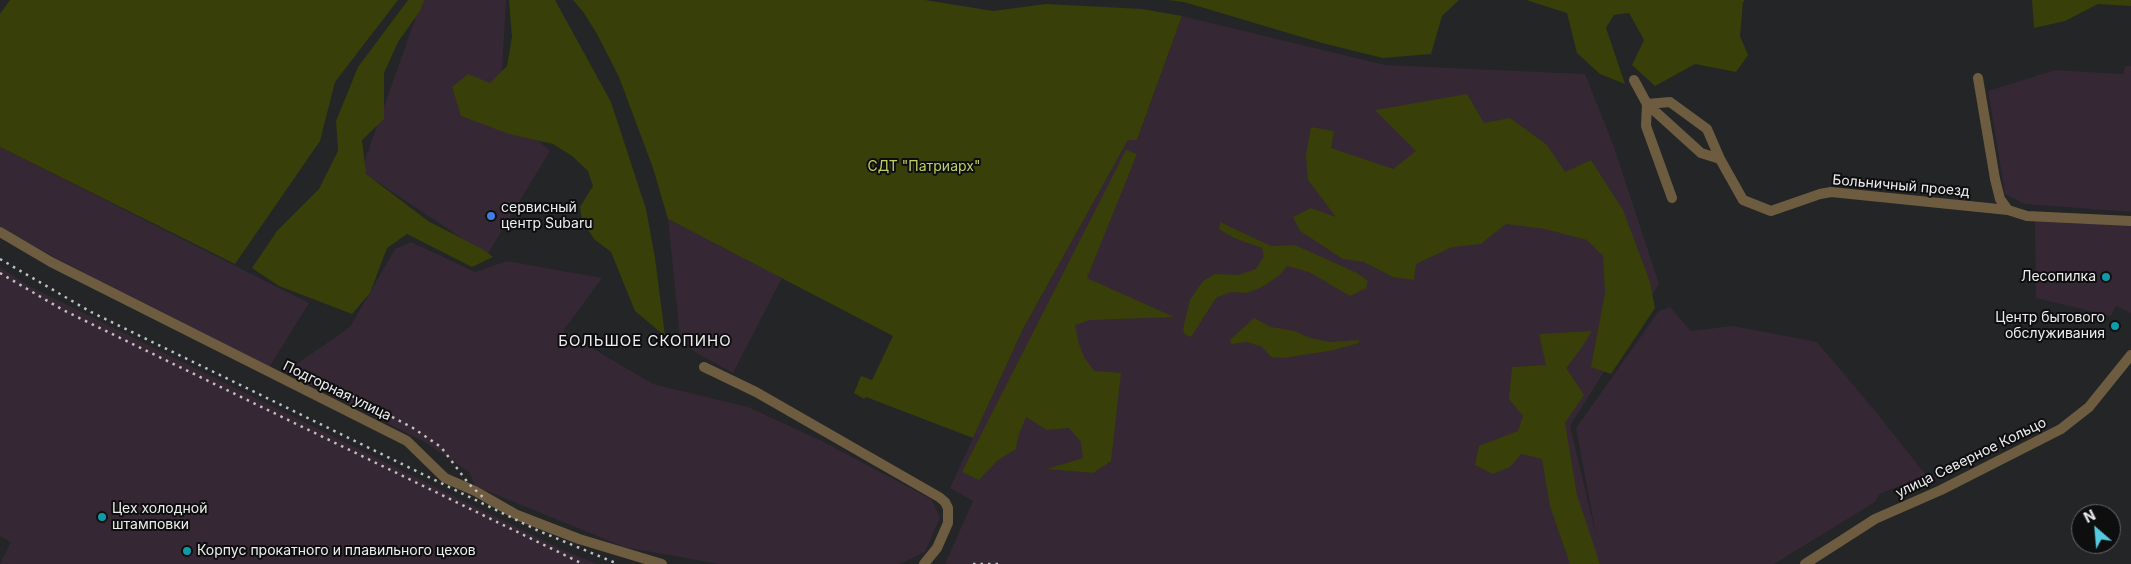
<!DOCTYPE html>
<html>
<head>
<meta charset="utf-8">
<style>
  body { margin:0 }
  #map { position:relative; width:2131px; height:564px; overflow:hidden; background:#242527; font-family:Inter,sans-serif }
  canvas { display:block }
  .north { position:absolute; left:2071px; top:504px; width:50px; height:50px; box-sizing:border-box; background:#0e0e0f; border:1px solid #686869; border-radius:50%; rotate:333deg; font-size:14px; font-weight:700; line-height:20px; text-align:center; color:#eeeef0 }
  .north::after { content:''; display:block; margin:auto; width:18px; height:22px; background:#55cae0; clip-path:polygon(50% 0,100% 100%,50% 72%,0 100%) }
</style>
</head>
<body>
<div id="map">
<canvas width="2131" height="564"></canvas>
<div class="north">N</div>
</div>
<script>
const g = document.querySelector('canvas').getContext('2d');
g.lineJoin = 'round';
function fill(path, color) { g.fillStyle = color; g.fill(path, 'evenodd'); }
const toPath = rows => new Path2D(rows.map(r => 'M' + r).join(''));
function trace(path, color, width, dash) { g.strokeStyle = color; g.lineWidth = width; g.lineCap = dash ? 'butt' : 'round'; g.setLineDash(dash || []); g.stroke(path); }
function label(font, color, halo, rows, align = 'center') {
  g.font = font + ' Inter,sans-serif'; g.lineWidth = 4; g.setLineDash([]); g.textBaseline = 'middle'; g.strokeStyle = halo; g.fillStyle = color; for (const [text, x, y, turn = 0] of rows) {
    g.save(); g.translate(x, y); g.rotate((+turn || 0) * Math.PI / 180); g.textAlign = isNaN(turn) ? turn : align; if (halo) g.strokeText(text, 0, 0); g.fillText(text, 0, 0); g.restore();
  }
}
const industrial = toPath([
  [422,0,506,0,500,108,550,151,487,255,361,171],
  [1182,16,1385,65,1585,74,1613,144,1659,284,1570,426,1596,535,1576,428,1659,311,1670,307,1691,331,1733,326,1817,342,1876,412,1929,479,1909,488,1902,485,1879,494,1875,502,1774,564,945,564,973,501,950,488,1023,329,1128,140,1137,140],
  [2125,66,2131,66,2131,212,2024,204,2005,194,1988,91,2055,70,2123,74],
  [0,147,309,303,267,371,0,228],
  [668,219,782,278,733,373,695,352,680,338],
  [2035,219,2131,224,2131,313,2116,306,2111,316,2036,298],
  [411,242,475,272,507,261,602,278,563,331,653,384,748,407,822,441,931,499,940,517,925,552,899,564,719,564,624,547,475,486,469,472,423,441,285,372,350,327,395,249],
  [0,267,29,286,561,549,597,564,0,564,11,542,0,536]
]);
const green = toPath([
  [10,0,398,0,335,82,320,141,235,264,0,147,0,14],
  [408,0,424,0,420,11,398,42,384,73,384,119,362,140,366,174,428,221,484,250,493,257,472,267,407,234,387,248,370,293,352,314,279,286,252,268,277,231,319,189,338,151,336,121,358,67],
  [509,0,555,0,611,102,646,209,655,258,665,336,635,311,611,252,594,239,582,220,580,207,593,186,588,171,572,156,553,144,509,134,461,116,452,87,468,74,490,83,507,66,512,37],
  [573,0,925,0,993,11,1046,4,1142,9,1182,16,1137,140,1128,140,1023,329,973,438,866,397,864,399,854,393,861,376,872,380,893,336,668,219,653,168,619,77,597,34,584,13],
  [1168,0,1459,0,1442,16,1431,54,1383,58,1322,43,1184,2],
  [1526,0,1745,0,1743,2,1740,36,1748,55,1736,72,1695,64,1655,86,1632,65,1644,40,1629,13,1614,15,1606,28,1625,84,1600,74,1577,53,1567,13],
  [2032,0,2131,0,2131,6,2098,4,2065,21,2034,28],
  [1467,94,1484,123,1510,118,1547,145,1565,172,1591,160,1623,210,1650,282,1655,308,1611,374,1591,367,1605,293,1603,256,1587,240,1545,229,1506,224,1481,244,1452,247,1416,264,1414,280,1393,277,1364,262,1343,259,1300,231,1293,217,1311,208,1336,217,1308,180,1306,155,1311,127,1334,131,1331,148,1393,169,1416,151,1375,110],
  [1126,150,1137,154,1087,278,1174,317,1090,320,1075,325,1079,344,1084,357,1094,371,1121,373,1111,461,1093,473,1047,469,1083,458,1081,442,1069,428,1047,430,1026,417,1018,437,1016,449,998,460,979,480,962,472],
  [1220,222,1271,246,1295,245,1357,273,1368,281,1366,288,1350,296,1309,272,1287,266,1280,275,1262,287,1247,293,1231,292,1216,298,1191,337,1185,335,1183,329,1190,300,1203,281,1215,274,1238,275,1256,269,1264,256,1262,248,1234,238,1219,229],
  [1254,318,1271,327,1295,331,1310,338,1330,342,1359,340,1359,343,1334,350,1284,358,1271,357,1262,347,1247,342,1231,344,1230,340],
  [1592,331,1580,350,1566,368,1584,395,1565,423,1577,495,1600,564,1570,564,1550,506,1542,459,1521,454,1510,467,1493,474,1475,465,1479,446,1518,431,1523,416,1509,399,1512,367,1546,365,1539,334]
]);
const minor = toPath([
  [1978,78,1995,179,2000,199,2008,210],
  [1634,80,1647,104,1701,153,1720,159],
  [1672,198,1646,126,1647,104,1670,102,1707,129,1720,159,1743,200,1771,211,1820,194,1831,192,2008,210,2027,216,2131,221],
  [0,232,51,262,407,441,445,478,475,491,517,515,579,539,662,564],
  [704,367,756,392,939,497,945,502,948,508,948,523,937,548,924,564],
  [1805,564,1875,519,1941,490,2061,429,2089,407,2131,355]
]);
const rail = toPath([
  [0,259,91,312,539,531,618,564],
  [0,273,63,310,583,564],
  [339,389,413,428,441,447,469,484,486,500],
  [973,564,998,564]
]);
const markers = [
  [491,216,5,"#3f7fe0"],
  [2106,277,5,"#0f9aa8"],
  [2115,326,5,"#0f9aa8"],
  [102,517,5,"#0f9aa8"],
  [187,551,5,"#0f9aa8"]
];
const parkNames = [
  ["СДТ \"Патриарх\"",924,167]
];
const streetNames = [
  ["Больничный проезд",1901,186,5],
  ["Подгорная улица",337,391,26],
  ["улица Северное Кольцо",1971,458,-26]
];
const poiNames = [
  ["сервисный",501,208],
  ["центр Subaru",501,224],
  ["Лесопилка",2096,277,"right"],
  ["Центр бытового",2105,318,"right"],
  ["обслуживания",2105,334,"right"],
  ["Цех холодной",112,509],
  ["штамповки",112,525],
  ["Корпус прокатного и плавильного цехов",197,551]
];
const neighbourhoodNames = [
  ["БОЛЬШОЕ СКОПИНО",645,341]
];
fill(industrial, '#352733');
fill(green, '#383f08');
trace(minor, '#6e5c40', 10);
trace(rail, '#c0c1c3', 2.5, [2.5, 5]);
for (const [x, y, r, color] of markers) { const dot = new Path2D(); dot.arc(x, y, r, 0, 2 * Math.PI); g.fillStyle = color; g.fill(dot); trace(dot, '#0e0e0f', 2); }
label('14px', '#bdce63', '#0e0e0f', parkNames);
label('14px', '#eeeef0', '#0e0e0f', streetNames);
label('14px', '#eeeef0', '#0e0e0f', poiNames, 'left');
g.letterSpacing = '1px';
label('15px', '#eeeef0', '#0e0e0f', neighbourhoodNames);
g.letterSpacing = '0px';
</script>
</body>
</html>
